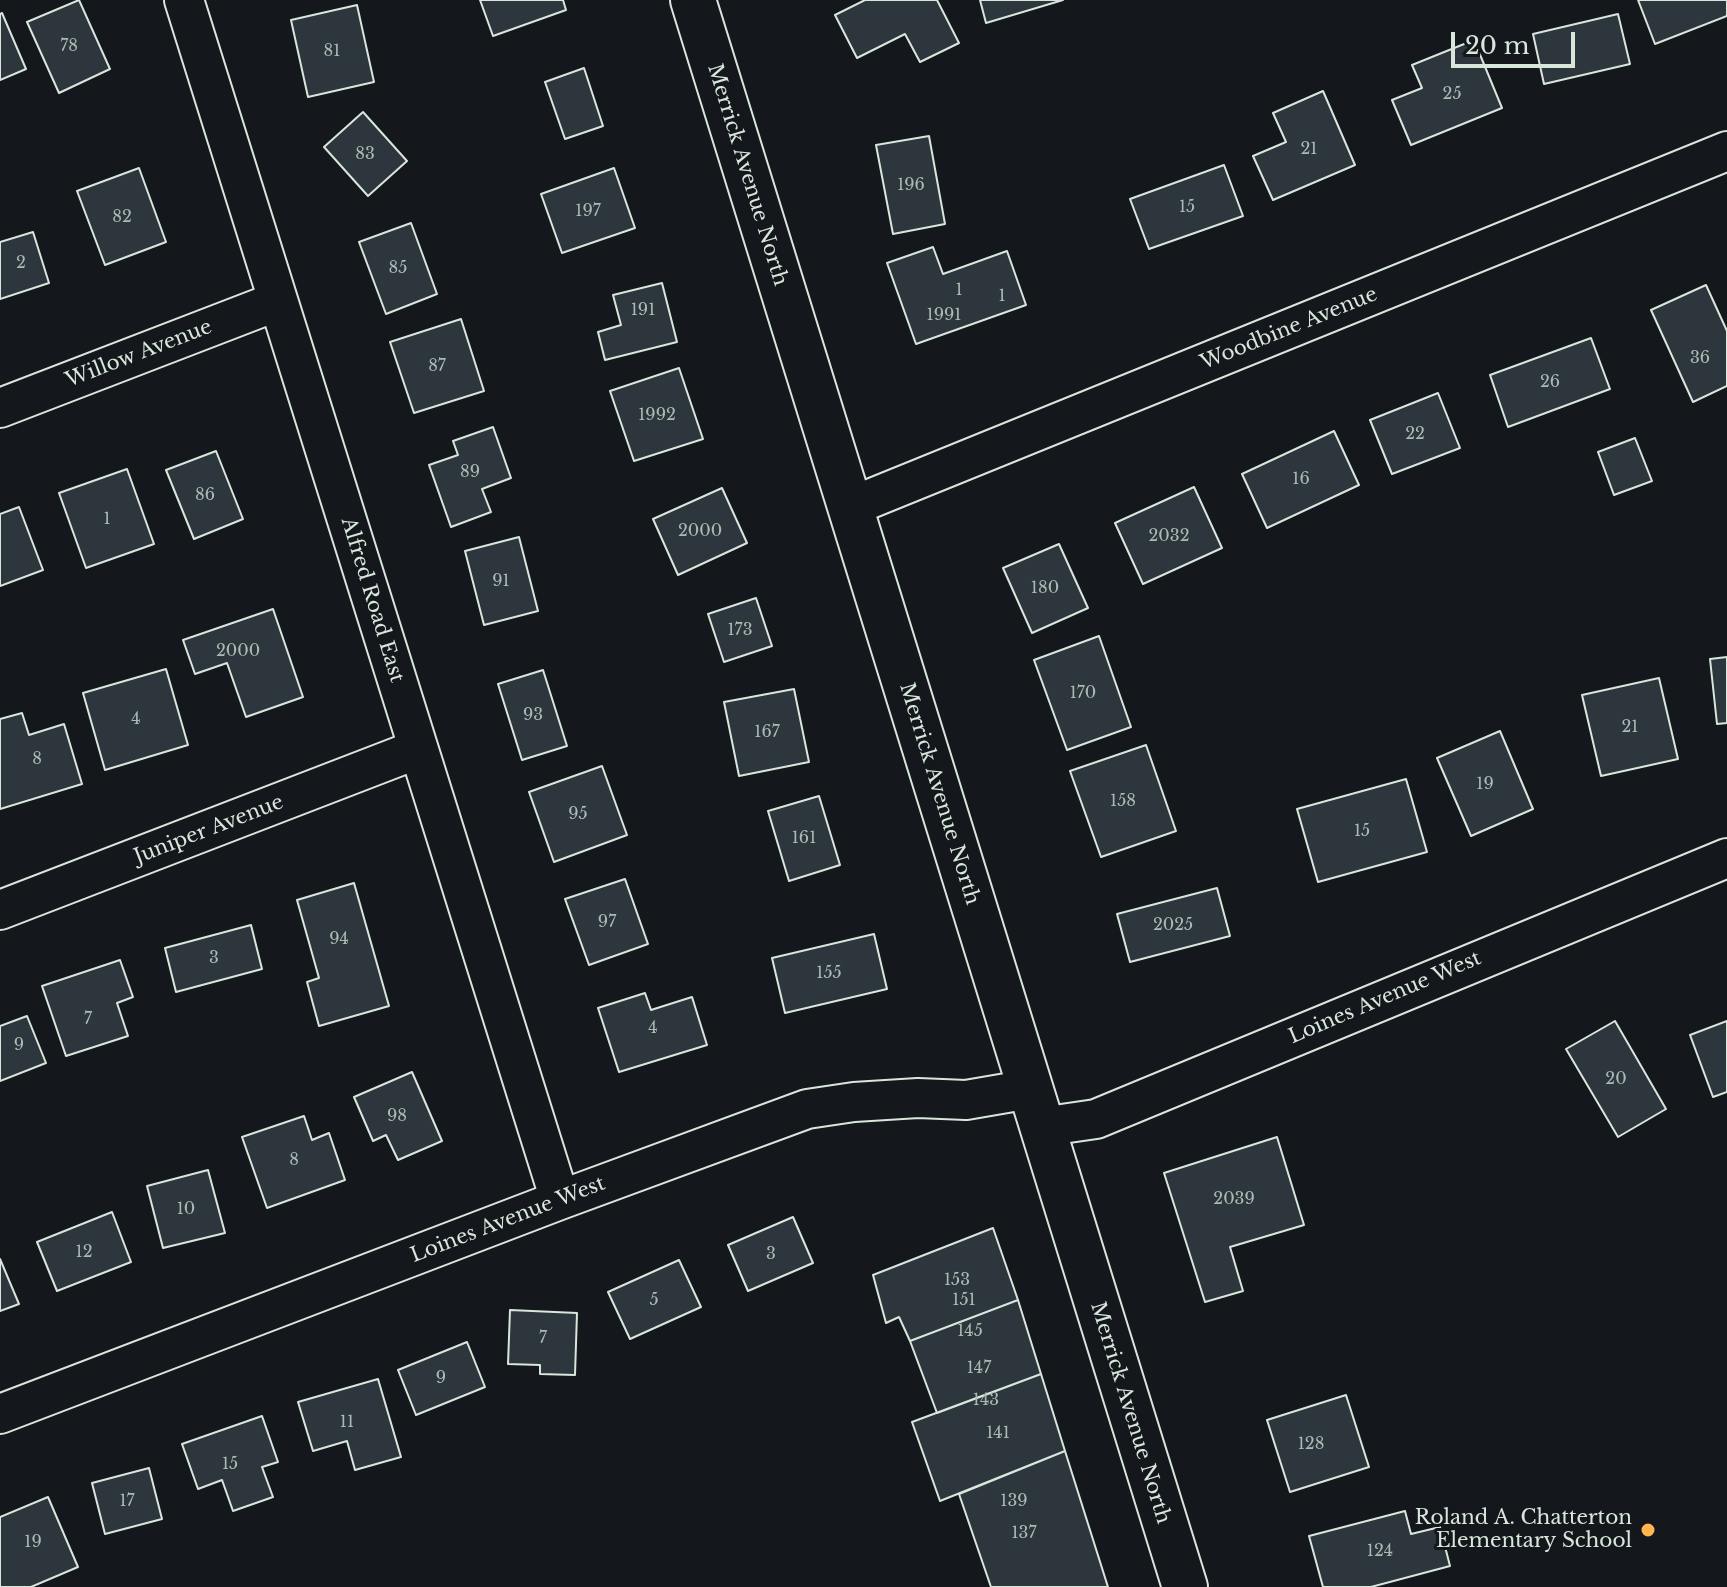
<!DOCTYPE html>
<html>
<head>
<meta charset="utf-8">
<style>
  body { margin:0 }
  #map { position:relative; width:1727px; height:1587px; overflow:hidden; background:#14181c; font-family:"Libre Baskerville",serif }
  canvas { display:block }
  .scale { position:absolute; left:1451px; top:32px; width:124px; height:36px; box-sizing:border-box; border:4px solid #d8e6dc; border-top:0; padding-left:10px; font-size:24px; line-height:28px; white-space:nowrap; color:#d8e6dc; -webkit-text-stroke:6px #14181c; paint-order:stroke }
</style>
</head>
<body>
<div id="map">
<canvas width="1727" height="1587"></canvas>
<div class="scale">20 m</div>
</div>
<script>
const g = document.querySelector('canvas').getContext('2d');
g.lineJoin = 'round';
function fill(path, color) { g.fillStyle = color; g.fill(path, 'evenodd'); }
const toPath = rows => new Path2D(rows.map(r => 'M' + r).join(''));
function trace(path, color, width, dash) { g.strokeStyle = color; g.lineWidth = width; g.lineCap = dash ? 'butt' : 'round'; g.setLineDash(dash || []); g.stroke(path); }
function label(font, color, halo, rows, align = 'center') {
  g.font = font + ' "Libre Baskerville",serif'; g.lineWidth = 6; g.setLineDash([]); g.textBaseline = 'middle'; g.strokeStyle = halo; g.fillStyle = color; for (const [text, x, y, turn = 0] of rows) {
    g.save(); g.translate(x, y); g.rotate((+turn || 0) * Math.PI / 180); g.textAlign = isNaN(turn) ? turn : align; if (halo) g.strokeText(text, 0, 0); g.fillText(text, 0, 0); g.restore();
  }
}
const building = toPath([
  [79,0,110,69,59,93,27,22,79,0],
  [480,0,563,0,566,10,493,36,480,0],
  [865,0,937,0,959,43,920,62,905,34,857,58,835,15,865,0],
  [980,0,1063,0,986,23,980,0],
  [1638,0,1727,0,1727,16,1655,44,1638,0],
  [357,5,374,82,308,97,291,20,357,5],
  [2,13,26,69,0,80,0,14,2,13],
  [1618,14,1630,64,1544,84,1533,34,1618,14],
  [1474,40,1502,108,1411,145,1392,100,1422,88,1412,65,1474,40],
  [584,68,603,126,565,139,545,82,584,68],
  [1323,91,1355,165,1273,200,1253,156,1286,142,1273,113,1323,91],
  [363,112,407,161,368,196,324,147,363,112],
  [929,136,945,224,893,234,876,145,929,136],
  [1224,165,1243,216,1149,249,1130,199,1224,165],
  [139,168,166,242,105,265,77,191,139,168],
  [614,168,635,228,562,253,541,194,614,168],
  [411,223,437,294,386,314,359,242,411,223],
  [33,232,49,283,0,299,0,242,33,232],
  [933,247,943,274,1007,251,1026,305,916,344,887,263,933,247],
  [662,283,677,342,605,360,598,332,621,325,613,295,662,283],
  [1706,285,1727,331,1727,386,1693,402,1651,310,1706,285],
  [461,319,484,391,414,413,390,342,461,319],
  [1591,338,1610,389,1508,427,1490,375,1591,338],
  [679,368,703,439,634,461,610,391,679,368],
  [1438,393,1460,448,1392,474,1370,420,1438,393],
  [493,427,511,478,482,489,491,512,451,527,429,465,458,455,453,441,493,427],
  [1334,431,1359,485,1267,528,1242,474,1334,431],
  [1635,438,1652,481,1614,495,1598,452,1635,438],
  [216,451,243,519,194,539,166,470,216,451],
  [127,469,154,544,86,568,59,493,127,469],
  [1194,487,1222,548,1143,584,1115,523,1194,487],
  [722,488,747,543,678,575,653,519,722,488],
  [19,507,43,570,0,586,0,514,19,507],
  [519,537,538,611,484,625,465,551,519,537],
  [1059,544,1088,608,1032,633,1003,568,1059,544],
  [756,598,772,646,724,662,708,614,756,598],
  [273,609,303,697,246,717,227,663,195,674,183,640,273,609],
  [1099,636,1131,727,1067,750,1034,660,1099,636],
  [1727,657,1727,723,1717,724,1710,659,1727,657],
  [166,669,188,745,105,770,83,693,166,669],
  [543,670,567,746,522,760,498,684,543,670],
  [1659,678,1678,759,1601,776,1582,695,1659,678],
  [794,689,809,762,739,776,724,702,794,689],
  [22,713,29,735,64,724,82,784,0,809,0,719,22,713],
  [1500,731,1533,809,1471,836,1437,758,1500,731],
  [1146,745,1176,831,1101,857,1070,771,1146,745],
  [602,766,627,835,554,862,529,792,602,766],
  [1406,779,1427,852,1318,882,1297,809,1406,779],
  [819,796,840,865,789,881,768,811,819,796],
  [625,879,648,944,589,965,565,899,625,879],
  [354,883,389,1006,319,1026,307,982,319,978,297,900,354,883],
  [1217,888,1230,936,1130,962,1117,914,1217,888],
  [251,925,262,969,176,992,165,948,251,925],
  [874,934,887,989,785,1013,772,958,874,934],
  [120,960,133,997,117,1003,128,1036,66,1056,42,986,120,960],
  [645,993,651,1010,692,997,707,1045,619,1072,598,1008,645,993],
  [27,1016,46,1063,0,1081,0,1026,27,1016],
  [1615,1021,1666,1109,1618,1137,1566,1049,1615,1021],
  [1727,1021,1727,1092,1713,1097,1690,1035,1727,1021],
  [412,1072,442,1141,398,1160,386,1135,373,1141,354,1097,412,1072],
  [304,1116,312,1140,329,1133,345,1180,267,1208,242,1137,304,1116],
  [1277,1137,1304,1225,1230,1247,1243,1291,1205,1302,1164,1173,1277,1137],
  [208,1170,225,1233,163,1248,147,1186,208,1170],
  [112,1212,131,1262,57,1291,37,1242,112,1212],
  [793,1217,813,1263,748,1291,728,1245,793,1217],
  [993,1228,1018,1300,910,1341,899,1317,886,1323,873,1275,993,1228],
  [0,1259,19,1304,0,1311,0,1259],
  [679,1260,701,1307,630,1339,608,1292,679,1260],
  [1018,1300,1041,1374,937,1413,910,1341,1018,1300],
  [510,1310,577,1313,575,1375,540,1374,540,1365,508,1364,510,1310],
  [467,1342,485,1387,416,1415,398,1370,467,1342],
  [1041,1374,1065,1451,940,1501,912,1422,1041,1374],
  [378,1379,401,1457,355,1470,347,1441,313,1451,298,1402,378,1379],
  [1346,1395,1369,1467,1290,1492,1267,1420,1346,1395],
  [262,1416,278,1462,262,1467,273,1497,233,1511,222,1480,198,1489,182,1444,262,1416],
  [1065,1451,1108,1587,991,1587,959,1494,1065,1451],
  [149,1468,162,1519,105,1534,92,1483,149,1468],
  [48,1497,78,1567,31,1587,0,1587,0,1517,48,1497],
  [1405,1511,1411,1534,1440,1527,1450,1566,1371,1587,1323,1587,1309,1536,1405,1511]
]);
const minor = toPath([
  [184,0,560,1200],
  [0,408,278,301],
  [850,507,1727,151],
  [0,910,418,749],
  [1041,1127,1096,1119,1727,858],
  [0,1414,560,1200,807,1109,854,1102,918,1098,966,1100,1030,1089]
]);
const secondary = toPath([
  [693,0,1185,1587]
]);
const markers = [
  [1648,1530,8,"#ffb74d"]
];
const numberNames = [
  ["78",69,46],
  ["81",332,51],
  ["25",1452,94],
  ["21",1309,149],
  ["83",365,154],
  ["196",911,185],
  ["15",1187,207],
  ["197",588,211],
  ["82",122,217],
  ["2",21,263],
  ["85",398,268],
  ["1",959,290],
  ["1",1002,296],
  ["191",643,310],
  ["1991",944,315],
  ["36",1700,358],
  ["87",437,366],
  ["26",1550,382],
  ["1992",657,415],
  ["22",1415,434],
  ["89",470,472],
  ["16",1301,479],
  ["86",205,495],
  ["1",107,519],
  ["2000",700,531],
  ["2032",1169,536],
  ["91",501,581],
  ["180",1045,588],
  ["173",740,630],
  ["2000",238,651],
  ["170",1083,693],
  ["93",533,715],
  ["4",136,719],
  ["21",1630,727],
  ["167",767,732],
  ["8",37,759],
  ["19",1485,784],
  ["158",1123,801],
  ["95",578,814],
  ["15",1362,831],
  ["161",804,838],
  ["97",607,922],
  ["2025",1173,925],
  ["94",339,939],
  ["3",214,958],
  ["155",829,973],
  ["7",88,1019],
  ["4",653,1028],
  ["9",19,1045],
  ["20",1616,1079],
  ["98",397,1116],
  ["8",294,1160],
  ["2039",1234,1199],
  ["10",186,1209],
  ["12",84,1252],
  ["3",771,1254],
  ["153",957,1280],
  ["5",654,1300],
  ["151",964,1300],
  ["145",970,1331],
  ["7",543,1338],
  ["147",979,1368],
  ["9",441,1378],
  ["143",986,1400],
  ["11",347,1422],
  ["141",998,1433],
  ["128",1311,1444],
  ["15",230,1464],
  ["17",127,1501],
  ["139",1014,1501],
  ["137",1024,1533],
  ["19",33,1542],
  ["124",1380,1551]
];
const streetNames = [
  ["Merrick Avenue North",747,175,73],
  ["Woodbine Avenue",1289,329,-22],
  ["Willow Avenue",139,354,-21],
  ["Alfred Road East",372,600,73],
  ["Merrick Avenue North",939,794,73],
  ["Juniper Avenue",209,830,-21],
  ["Loines Avenue West",1385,998,-23],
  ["Loines Avenue West",508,1220,-21],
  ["Merrick Avenue North",1130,1413,73]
];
const poiNames = [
  ["Roland A. Chatterton",1632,1518],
  ["Elementary School",1632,1541]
];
fill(building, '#2c363c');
trace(building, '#d8e6dc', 2);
trace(minor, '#d8e6dc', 42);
trace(secondary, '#d8e6dc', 48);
trace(minor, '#14181c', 38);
trace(secondary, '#14181c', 44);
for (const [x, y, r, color] of markers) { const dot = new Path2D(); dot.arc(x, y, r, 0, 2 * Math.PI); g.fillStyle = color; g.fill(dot); trace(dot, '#14181c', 3); }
label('16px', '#adbab4', null, numberNames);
label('20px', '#d8e6dc', '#14181c', streetNames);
label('20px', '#d8e6dc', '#14181c', poiNames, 'right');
</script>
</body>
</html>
